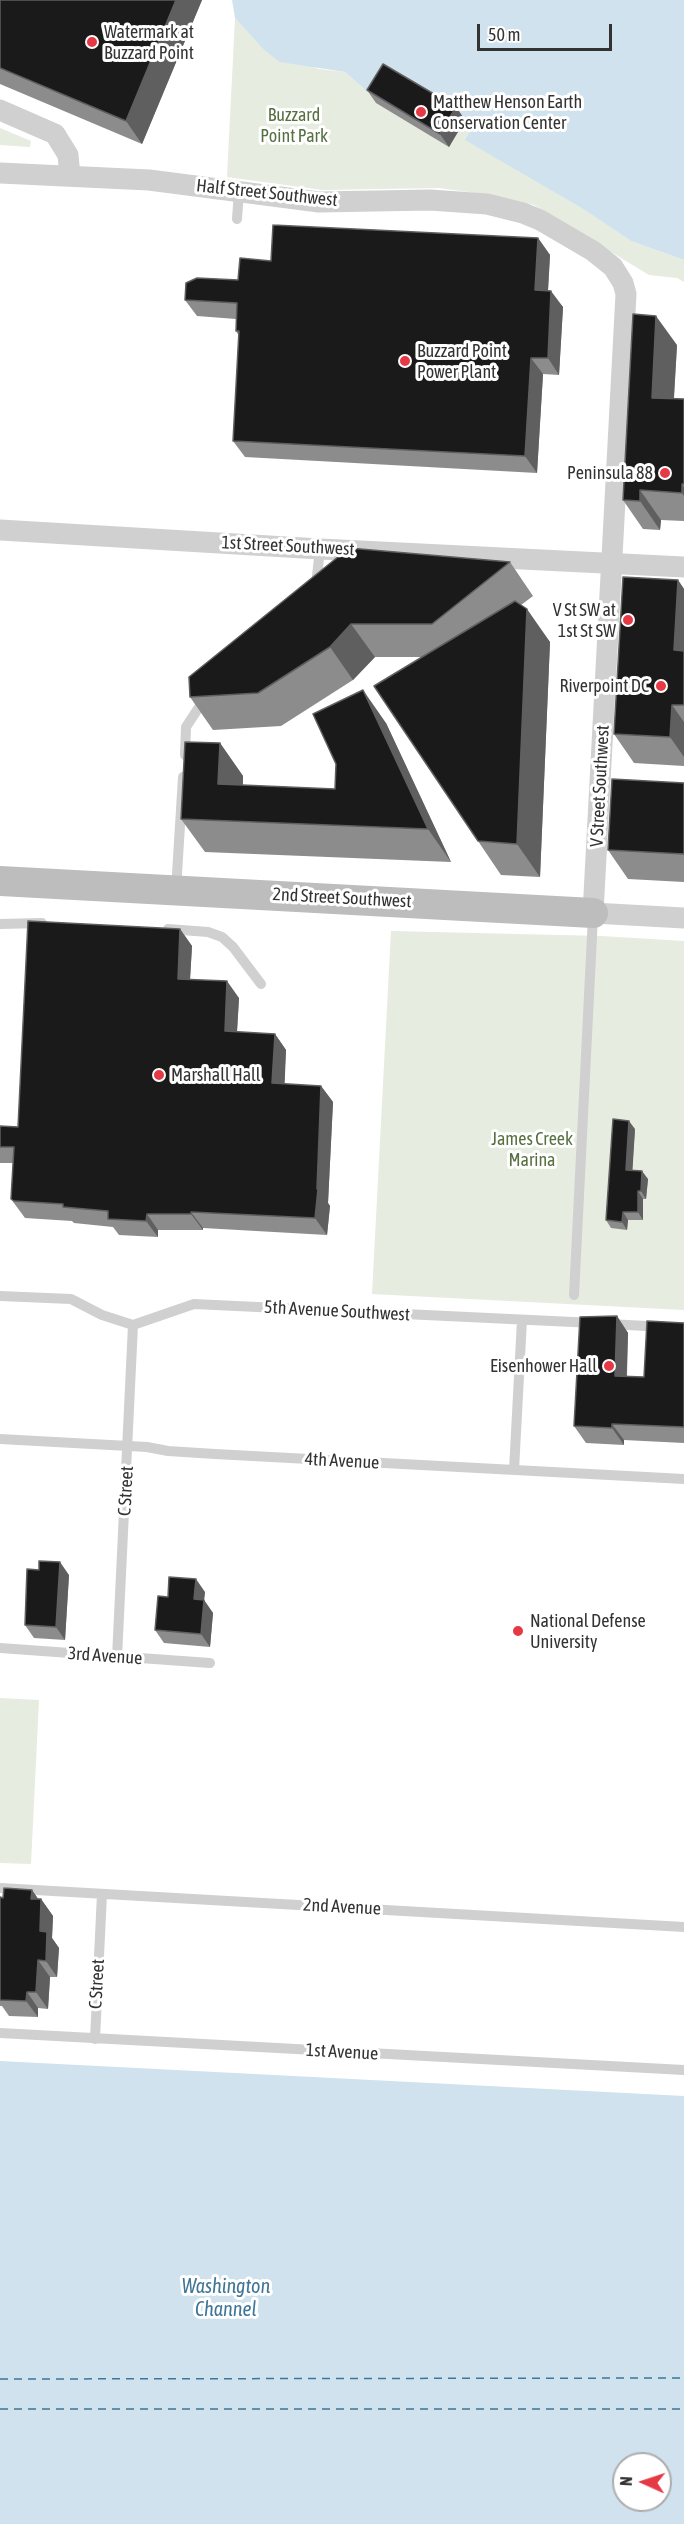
<!DOCTYPE html>
<html>
<head>
<meta charset="utf-8">
<style>
  body { margin:0 }
  #map { position:relative; width:684px; height:2524px; overflow:hidden; background:#fff; font-family:"Asap Condensed",sans-serif }
  canvas { display:block }
  .north { position:absolute; left:612px; top:2452px; width:60px; height:60px; box-sizing:border-box; background:#fff; border:2px solid #adadad; border-radius:50%; rotate:273deg; font-size:16px; font-weight:700; line-height:24px; text-align:center; color:#333 }
  .north::after { content:''; display:block; margin:auto; width:21px; height:27px; background:#e63946; clip-path:polygon(50% 0,100% 100%,50% 72%,0 100%) }
  .scale { position:absolute; left:477px; top:24px; width:135px; height:27px; box-sizing:border-box; border:3px solid #333; border-top:0; padding-left:8px; font-size:18px; line-height:21px; white-space:nowrap; color:#333; -webkit-text-stroke:4px #fff; paint-order:stroke }
</style>
</head>
<body>
<div id="map">
<canvas width="684" height="2524"></canvas>
<div class="north">N</div>
<div class="scale">50 m</div>
</div>
<script>
const g = document.querySelector('canvas').getContext('2d');
g.lineJoin = 'round';
function fill(path, color) { g.fillStyle = color; g.fill(path, 'evenodd'); }
const toPath = rows => new Path2D(rows.map(r => 'M' + r).join(''));
function trace(path, color, width, dash) { g.strokeStyle = color; g.lineWidth = width; g.lineCap = dash ? 'butt' : 'round'; g.setLineDash(dash || []); g.stroke(path); }
function label(font, color, halo, rows, align = 'center') {
  g.font = font + ' "Asap Condensed",sans-serif'; g.lineWidth = 6; g.setLineDash([]); g.textBaseline = 'middle'; g.strokeStyle = halo; g.fillStyle = color; for (const [text, x, y, turn = 0] of rows) {
    g.save(); g.translate(x, y); g.rotate((+turn || 0) * Math.PI / 180); g.textAlign = isNaN(turn) ? turn : align; if (halo) g.strokeText(text, 0, 0); g.fillText(text, 0, 0); g.restore();
  }
}
const green = toPath([
  [235,18,263,49,319,69,345,72,370,94,384,70,475,124,466,140,583,209,631,241,684,260,684,282,677,278,649,275,534,205,497,196,439,188,322,190,227,177],
  [0,128,31,141,30,147,0,145],
  [391,931,601,936,684,941,684,1310,372,1294],
  [0,1698,39,1700,31,1864,0,1863]
]);
const water = toPath([
  [232,0,684,0,684,260,631,241,583,209,465,140,475,123,384,70,370,94,345,72,280,62,263,49,235,18],
  [0,2061,684,2096,684,2524,0,2524],
  [624,2464,660,2464,660,2500,624,2500]
]);
const ferry = toPath([
  [0,2379,684,2378],
  [0,2409,684,2409]
]);
const lane = toPath([
  [237,219,239,191],
  [316,585,320,549],
  [185,755,186,727,205,698],
  [176,890,183,777],
  [0,924,42,923],
  [168,929,208,932,222,937,233,947,261,984],
  [574,1295,593,916],
  [0,1296,71,1299,102,1315,133,1325,194,1304,594,1323],
  [609,1324,684,1328],
  [0,1439,147,1447,168,1451,215,1454,684,1479],
  [514,1470,522,1320],
  [0,1648,210,1663],
  [117,1657,133,1325],
  [0,1888,684,1927],
  [0,2033,684,2070],
  [95,2039,102,1894]
]);
const street = toPath([
  [0,110,55,134,68,155,70,176],
  [0,173,149,180,319,202,430,200,487,204,523,213,540,220,593,251,613,267,623,283,626,294,593,913,684,918],
  [0,530,320,549,684,567]
]);
const secondary = toPath([
  [0,881,593,913]
]);
const wall = toPath([
  [0,0,202,0,142,144,0,84],
  [367,90,456,107,465,120,449,147,376,103],
  [538,238,550,255,548,291,563,307,559,375,543,374,537,473,245,457,233,441,239,336,236,331,236,319,197,316,185,300,238,280,271,261],
  [677,345,674,399,684,399,684,521,661,520,660,530,643,529,623,500],
  [510,562,533,596,521,605,550,642,540,877,501,875,478,841,423,657,375,657,353,680,281,726,213,730,190,697,189,677],
  [678,580,684,589,684,766,634,763,614,734],
  [386,723,451,862,205,852,181,819,220,743,243,776,243,785,335,789],
  [684,783,684,882,628,879,608,850],
  [180,929,192,946,190,980,239,998,237,1032,275,1034,286,1050,284,1084,321,1086,333,1102,328,1203,330,1206,327,1235,203,1228,203,1230,158,1230,158,1237,119,1235,113,1227,74,1223,72,1221,25,1218,11,1199,13,1163,0,1163,0,1126,18,1127],
  [635,1129,632,1170,648,1179,646,1199,643,1199,643,1220,628,1220,627,1230,611,1228,606,1220],
  [617,1316,628,1333,627,1377,644,1377,684,1323,684,1443,624,1440,624,1445,586,1443,574,1426],
  [69,1575,65,1640,34,1638,25,1625],
  [205,1592,204,1600,213,1613,210,1647,164,1643,155,1630,168,1597],
  [32,1890,38,1899,41,1899,53,1916,52,1938,59,1948,57,1977,50,1977,48,2009,38,2008,38,2017,9,2016,2,2006,0,2006,0,1897,3,1898]
]);
const shadedWall = toPath([
  [176,0,202,0,142,144,126,121],
  [456,107,465,120,449,147,440,134],
  [538,238,550,255,547,307,535,290],
  [551,291,563,307,559,375,548,358],
  [656,316,677,345,672,427,652,398],
  [531,358,543,374,537,473,525,456],
  [682,484,684,487,684,496,682,493],
  [640,490,661,520,660,530,640,501],
  [678,580,684,589,684,665,674,650],
  [527,609,550,642,540,877,517,844],
  [351,624,375,657,353,680,330,647],
  [363,690,386,723,451,862,428,829],
  [672,705,684,722,684,757,670,737],
  [220,743,243,776,242,817,218,784],
  [180,929,192,946,189,996,178,979],
  [227,981,239,998,236,1048,225,1031],
  [275,1034,286,1050,284,1100,272,1083],
  [321,1086,333,1102,328,1203,330,1206,327,1235,315,1218],
  [629,1121,635,1129,632,1178,626,1170],
  [642,1171,648,1179,646,1199,641,1191],
  [638,1191,643,1199,643,1220,638,1212],
  [191,1212,203,1228,203,1230,191,1214],
  [623,1212,628,1220,627,1230,622,1222],
  [147,1214,158,1230,158,1237,146,1221],
  [617,1316,628,1333,626,1393,615,1376],
  [612,1424,624,1440,624,1445,612,1428],
  [60,1562,69,1575,65,1640,56,1627],
  [196,1579,205,1592,204,1600,213,1613,210,1647,201,1634,194,1599],
  [32,1890,41,1903,41,1899,53,1916,52,1938,59,1948,57,1977,46,1961,31,1899],
  [38,1960,50,1977,48,2009,36,1992],
  [27,1992,38,2008,38,2017,26,2001]
]);
const building = toPath([
  [0,0,176,0,126,121,0,68,0,0],
  [383,64,456,107,440,134,367,90,383,64],
  [273,225,538,238,535,290,551,291,548,358,531,358,525,456,233,441,239,331,236,331,237,303,185,300,186,283,197,278,238,280,240,258,271,261,273,225],
  [633,314,656,316,652,398,684,399,684,484,682,484,682,493,640,490,640,501,623,500,633,314],
  [349,548,510,562,432,624,351,624,330,647,258,693,190,697,189,677,349,548],
  [623,577,678,580,674,650,684,651,684,705,672,705,670,737,614,734,623,577],
  [515,601,527,609,517,844,478,841,374,686,515,601],
  [363,690,428,829,181,819,185,742,220,743,218,784,335,789,336,764,313,714,363,690],
  [612,779,684,783,684,854,608,850,612,779],
  [28,921,180,929,178,979,227,981,225,1031,275,1034,272,1083,321,1086,317,1189,318,1189,315,1218,191,1212,191,1214,147,1214,146,1221,108,1219,108,1211,63,1207,63,1204,14,1201,11,1199,14,1147,0,1147,0,1126,18,1127,28,921],
  [613,1119,629,1121,626,1170,642,1171,641,1191,638,1191,638,1212,623,1212,622,1222,606,1220,613,1119],
  [617,1316,615,1376,644,1377,647,1321,684,1323,684,1427,612,1424,612,1428,574,1426,580,1317,617,1316],
  [39,1561,60,1562,56,1627,25,1625,27,1569,39,1570,39,1561],
  [169,1577,196,1579,194,1599,204,1600,201,1634,155,1630,158,1596,168,1597,169,1577],
  [4,1888,32,1890,31,1899,41,1899,40,1931,47,1932,46,1961,38,1960,36,1992,27,1992,26,2001,0,2000,0,1897,3,1898,4,1888]
]);
const markers = [
  [92,42,6,"#e63946"],
  [421,112,6,"#e63946"],
  [405,361,6,"#e63946"],
  [665,473,6,"#e63946"],
  [628,620,6,"#e63946"],
  [661,686,6,"#e63946"],
  [159,1075,6,"#e63946"],
  [609,1366,6,"#e63946"],
  [518,1631,6,"#e63946"]
];
const poiNames = [
  ["Watermark at",104,32],
  ["Buzzard Point",104,53],
  ["Matthew Henson Earth",433,102],
  ["Conservation Center",433,123],
  ["Buzzard Point",417,351],
  ["Power Plant",417,372],
  ["Peninsula 88",653,473,"right"],
  ["V St SW at",616,610,"right"],
  ["1st St SW",616,631,"right"],
  ["Riverpoint DC",649,686,"right"],
  ["Marshall Hall",171,1075],
  ["Eisenhower Hall",597,1366,"right"],
  ["National Defense",530,1621],
  ["University",530,1642]
];
const parkNames = [
  ["Buzzard",294,115],
  ["Point Park",294,136],
  ["James Creek",532,1139],
  ["Marina",532,1160]
];
const streetNames = [
  ["Half Street Southwest",267,193,6],
  ["1st Street Southwest",288,546,3],
  ["V Street Southwest",600,786,-87],
  ["2nd Street Southwest",342,898,3],
  ["5th Avenue Southwest",337,1311,3],
  ["4th Avenue",342,1461,3],
  ["C Street",126,1491,-87],
  ["3rd Avenue",105,1656,4],
  ["2nd Avenue",342,1907,3],
  ["C Street",97,1984,-87],
  ["1st Avenue",342,2052,3]
];
const waterNames = [
  ["Washington",226,2287],
  ["Channel",226,2310]
];
fill(green, '#e6ecdf');
fill(water, '#cfe2ee');
trace(ferry, '#3f7597', 1.5, [8, 6]);
trace(lane, '#d0d0d0', 10);
trace(street, '#d0d0d0', 21);
trace(secondary, '#bdbdbd', 30);
fill(wall, '#8c8c8c');
fill(shadedWall, '#5f5f5f');
fill(building, '#1a1a1a');
trace(building, '#5f5f5f', 1.5);
for (const [x, y, r, color] of markers) { const dot = new Path2D(); dot.arc(x, y, r, 0, 2 * Math.PI); g.fillStyle = color; g.fill(dot); trace(dot, '#fff', 2); }
label('18px', '#333', '#fff', poiNames, 'left');
label('18px', '#56703f', '#fff', parkNames);
label('18px', '#333', '#fff', streetNames);
label('italic 20px', '#3f7597', '#fff', waterNames);
</script>
</body>
</html>
